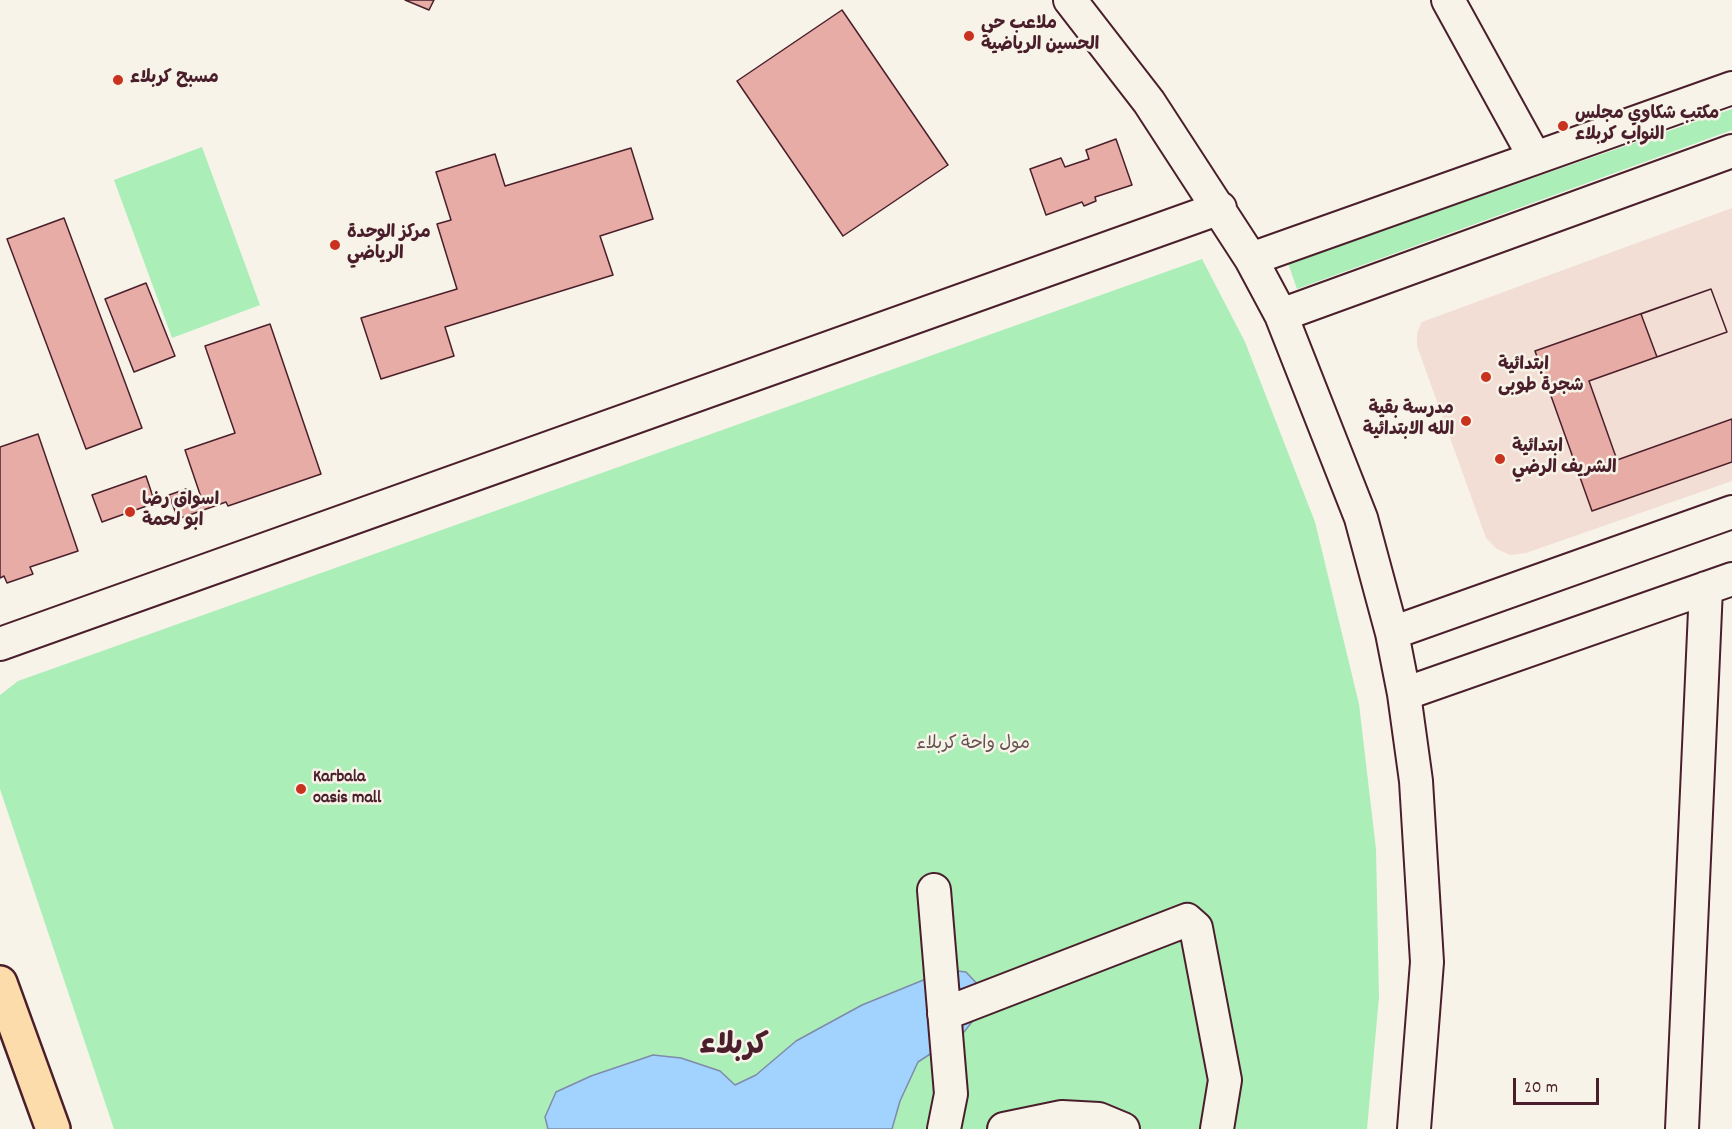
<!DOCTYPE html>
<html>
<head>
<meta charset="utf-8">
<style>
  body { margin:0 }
  #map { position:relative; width:1732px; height:1129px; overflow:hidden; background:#f7f3e8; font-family:Dekko,sans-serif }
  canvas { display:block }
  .scale { position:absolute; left:1513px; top:1078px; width:86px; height:27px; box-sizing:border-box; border:3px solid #4a1f2b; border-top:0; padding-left:8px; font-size:18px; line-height:21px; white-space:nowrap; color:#4a1f2b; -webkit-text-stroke:4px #f7f3e8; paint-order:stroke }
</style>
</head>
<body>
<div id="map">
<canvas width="1732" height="1129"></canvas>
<div class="scale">20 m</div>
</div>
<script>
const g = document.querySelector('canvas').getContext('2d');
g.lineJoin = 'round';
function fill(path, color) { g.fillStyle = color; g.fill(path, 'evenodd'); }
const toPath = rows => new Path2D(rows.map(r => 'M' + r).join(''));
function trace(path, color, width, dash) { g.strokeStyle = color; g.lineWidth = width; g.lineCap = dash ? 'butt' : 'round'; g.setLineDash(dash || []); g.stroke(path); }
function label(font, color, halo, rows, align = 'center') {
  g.font = font + ' Dekko,"Playpen Sans Arabic",sans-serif'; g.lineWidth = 5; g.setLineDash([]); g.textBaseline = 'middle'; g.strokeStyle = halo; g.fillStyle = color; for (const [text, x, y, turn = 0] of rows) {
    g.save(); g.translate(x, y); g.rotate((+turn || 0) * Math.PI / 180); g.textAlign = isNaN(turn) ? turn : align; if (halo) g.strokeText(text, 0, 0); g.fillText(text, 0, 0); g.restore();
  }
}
const built = toPath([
  [1732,208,1732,481,1526,553,1510,555,1497,549,1486,538,1417,346,1417,333,1422,322]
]);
const green = toPath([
  [1732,109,1732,130,1297,289,1288,263],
  [202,147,260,305,172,338,114,180],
  [1202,259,1245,342,1315,522,1359,704,1376,849,1379,997,1367,1129,114,1129,0,789,0,695,18,681]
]);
const water = toPath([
  [948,970,966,972,981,988,982,1009,964,1032,918,1062,900,1101,892,1129,548,1129,545,1117,556,1092,591,1076,653,1055,681,1058,720,1071,735,1085,756,1075,796,1041,862,1005,948,970]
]);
const building = toPath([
  [405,0,434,0,429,10,405,0],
  [842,10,948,165,843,236,737,81,842,10],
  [1116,139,1132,185,1095,197,1096,201,1084,206,1082,202,1046,215,1030,169,1061,158,1065,167,1089,159,1086,150,1116,139],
  [631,148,653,219,600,236,613,275,445,327,454,356,381,379,361,318,457,289,437,224,451,220,436,172,495,154,505,186,631,148],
  [64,218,142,428,86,449,7,239,64,218],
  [146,283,175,356,134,372,105,299,146,283],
  [1711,289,1727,332,1589,381,1617,460,1732,419,1732,462,1592,511,1535,351,1711,289],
  [1711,289,1727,332,1657,357,1641,314,1711,289],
  [270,324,321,474,228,506,226,502,178,519,169,495,186,489,192,507,203,503,185,450,235,433,205,346,270,324],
  [38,434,78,551,30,567,33,574,7,583,4,576,0,578,0,447,38,434],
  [146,476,155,503,102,522,92,495,146,476]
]);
const minor = toPath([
  [1070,0,1149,102,1251,259,1281,315,1361,518,1392,633,1404,694,1416,781,1427,962,1414,1129],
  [1448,0,1535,158],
  [1251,259,1732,88],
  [1281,315,1732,151],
  [1392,633,1732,512],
  [0,644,1220,208],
  [1404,694,1732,579],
  [934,890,951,1094,944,1129],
  [944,1014,1187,920,1196,928,1225,1080,1217,1129],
  [1004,1129,1062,1117,1099,1119,1123,1129],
  [1682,1129,1706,588]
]);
const major = toPath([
  [0,983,53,1129]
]);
const markers = [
  [969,36,6,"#c8321e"],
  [118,80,6,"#c8321e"],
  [1563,126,6,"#c8321e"],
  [335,245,6,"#c8321e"],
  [1486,377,6,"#c8321e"],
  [1466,421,6,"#c8321e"],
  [1500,459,6,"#c8321e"],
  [130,512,6,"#c8321e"],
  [301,789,6,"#c8321e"]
];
const poiNames = [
  ["ملاعب حي",981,26],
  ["الحسين الرياضية",981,47],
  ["مسبح كربلاء",130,80],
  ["مكتب شكاوي مجلس",1575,116],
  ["النواب كربلاء",1575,137],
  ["مركز الوحدة",347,235],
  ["الرياضي",347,256],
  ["ابتدائية",1498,367],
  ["شجرة طوبى",1498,388],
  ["مدرسة بقية",1454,411,"right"],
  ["الله الابتدائية",1454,432,"right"],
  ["ابتدائية",1512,449],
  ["الشريف الرضي",1512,470],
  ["اسواق رضا",142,502],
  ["ابو لحمة",142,523],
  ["Karbala",313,779],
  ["oasis mall",313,800]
];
const parkNames = [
  ["مول واحة كربلاء",973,746]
];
const townNames = [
  ["كربلاء",734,1049]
];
fill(built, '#f2ded4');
fill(green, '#abeeb8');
fill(water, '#a2d3ff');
trace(water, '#7f8baa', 1.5);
fill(building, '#e7aca6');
trace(building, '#4a1f2b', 1.5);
trace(minor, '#4a1f2b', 36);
trace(major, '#4a1f2b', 38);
trace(minor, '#f7f3e8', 32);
trace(major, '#fddcac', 33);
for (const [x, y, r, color] of markers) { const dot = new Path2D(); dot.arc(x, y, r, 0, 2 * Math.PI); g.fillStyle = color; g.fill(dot); trace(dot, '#f7f3e8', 2); }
label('bold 18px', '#4a1f2b', '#f7f3e8', poiNames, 'left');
label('18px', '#62534e', '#f7f3e8', parkNames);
label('bold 30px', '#4a1f2b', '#f7f3e8', townNames);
</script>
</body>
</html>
